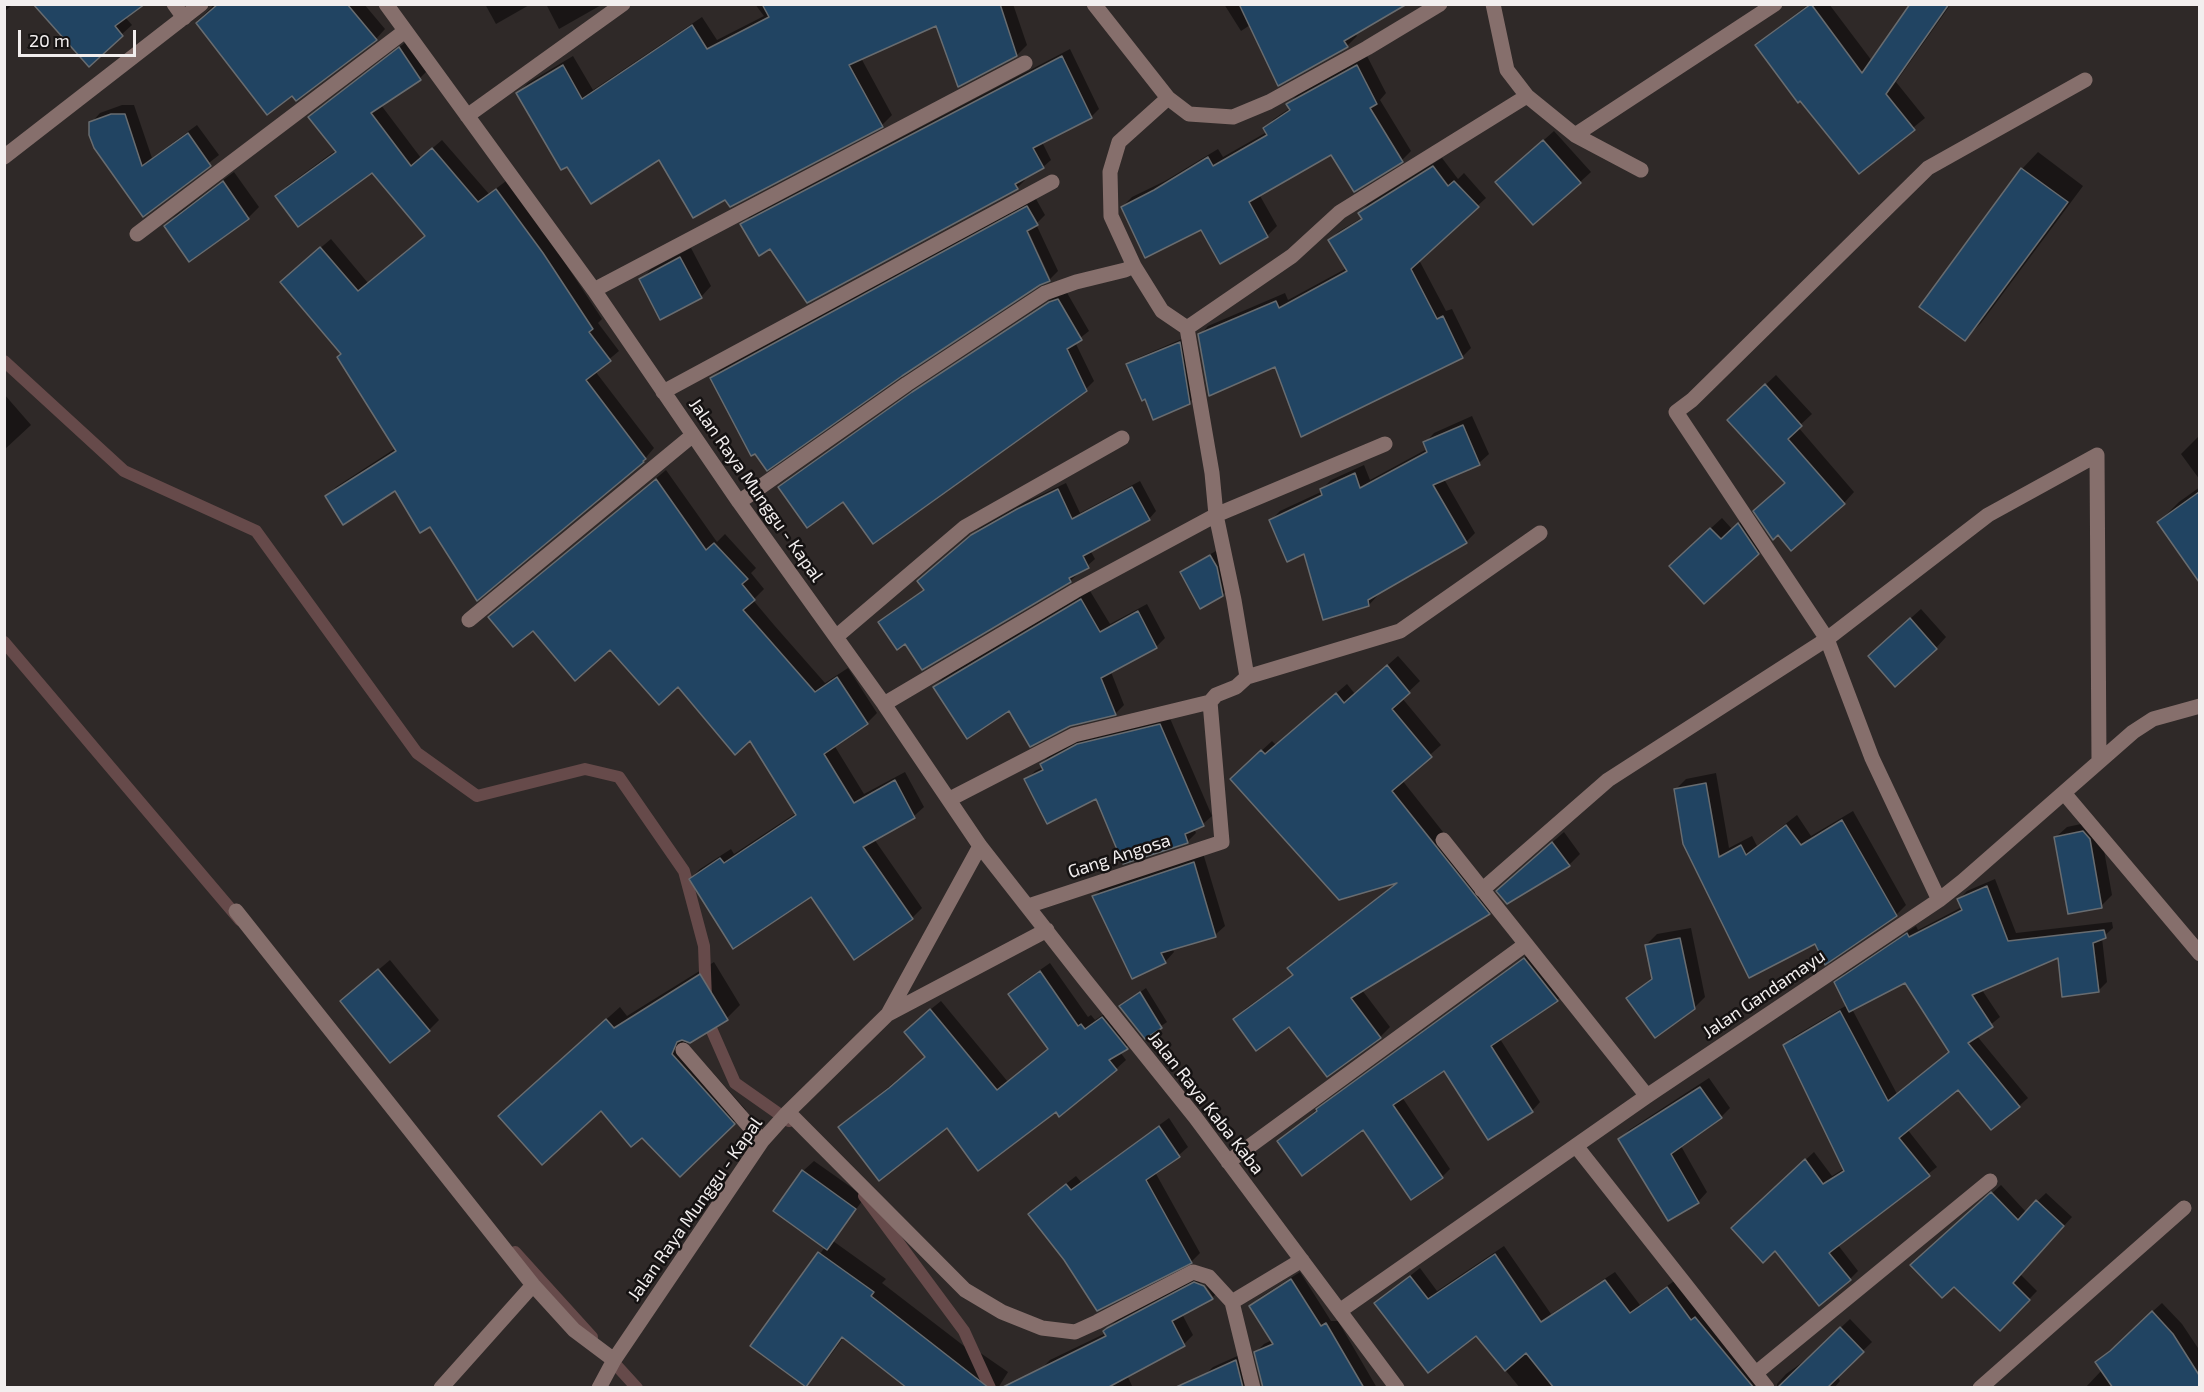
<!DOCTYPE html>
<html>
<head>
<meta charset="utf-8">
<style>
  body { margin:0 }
  #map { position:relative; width:2204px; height:1392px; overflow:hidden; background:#2f2928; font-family:"Exo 2",sans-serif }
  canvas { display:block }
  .frame { position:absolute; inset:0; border:6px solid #f2eeee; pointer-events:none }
  .scale { position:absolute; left:18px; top:30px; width:118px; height:27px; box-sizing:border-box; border:3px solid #f2eeee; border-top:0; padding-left:8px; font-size:18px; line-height:21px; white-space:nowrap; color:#f2eeee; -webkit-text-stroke:4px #151212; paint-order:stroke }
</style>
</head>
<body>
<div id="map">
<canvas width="2204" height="1392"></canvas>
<div class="frame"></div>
<div class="scale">20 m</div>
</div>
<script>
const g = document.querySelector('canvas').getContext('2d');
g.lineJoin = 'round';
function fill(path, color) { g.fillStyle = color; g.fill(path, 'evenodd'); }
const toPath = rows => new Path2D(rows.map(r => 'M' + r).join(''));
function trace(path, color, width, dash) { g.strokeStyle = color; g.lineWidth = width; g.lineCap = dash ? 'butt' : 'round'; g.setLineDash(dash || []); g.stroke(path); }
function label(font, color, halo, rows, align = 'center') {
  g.font = font + ' "Exo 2",sans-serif'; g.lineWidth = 5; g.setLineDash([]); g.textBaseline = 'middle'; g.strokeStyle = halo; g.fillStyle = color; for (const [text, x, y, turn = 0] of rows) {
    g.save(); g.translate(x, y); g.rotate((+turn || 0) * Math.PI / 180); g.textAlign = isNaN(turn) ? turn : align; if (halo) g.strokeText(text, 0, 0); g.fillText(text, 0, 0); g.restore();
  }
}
const shadow = toPath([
  [4,4,13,4,5,11],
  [35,4,125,17,132,25,89,64],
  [211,4,364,4,385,29,376,39,292,94,240,73,197,21,212,7],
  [485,4,531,4,496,24],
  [546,4,603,4,559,29],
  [755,4,1013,4,1027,45,1017,55,958,85,936,24,861,58,892,115,882,125,731,205,726,198,660,158,518,93,528,83,573,56,593,90,702,17,717,40,764,16],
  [1224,4,1404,4,1355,33,1357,36,1347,46,1250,25,1241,31],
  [1809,4,1829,4,1872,61,1911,4,1951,4,1896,82,1925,118,1859,172,1757,46,1768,35],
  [410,39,429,69,420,78,381,105,421,158,442,140,489,194,506,181,552,243,602,319,598,323,619,351,595,371,654,448,643,461,477,599,430,525,396,489,327,496,336,487,396,448,342,354,291,273,331,239,368,283,426,235,372,171,277,196,287,186,336,150,310,117,320,107],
  [1070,49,1099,109,1091,117,1042,142,1051,160,1043,167,1023,178,1025,180,1017,188,770,247,742,224,750,217],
  [1367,56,1386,93,1380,100,1411,151,1402,160,1332,153,1259,194,1277,226,1267,236,1220,262,1202,228,1122,207,1132,197,1165,181,1218,149,1223,157,1267,132,1265,128,1274,119,1290,108,1288,104,1298,94],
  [122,105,134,105,152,158,197,125,219,155,143,215,91,123,100,113],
  [1554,131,1591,172,1580,182,1508,172],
  [2038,152,2083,186,1981,323,1965,339,1921,307,2022,169],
  [1442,158,1458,179,1464,173,1486,198,1419,260,1446,311,1452,309,1471,348,1462,357,1276,365,1200,335,1208,326,1285,293,1288,300,1347,268,1330,240,1338,232,1363,217,1360,213,1368,204],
  [234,172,259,207,248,218,189,260,166,226,176,215],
  [1036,199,1045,215,1036,224,1058,271,1049,280,712,378,720,370],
  [1025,224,1050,278,1047,278,1023,225],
  [691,248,711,286,701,297,641,280,651,269],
  [1066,291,1089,331,1075,342,1094,381,1086,389,843,500,780,487,788,479,923,384,1059,294],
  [1184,338,1195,397,1189,402,1128,365,1133,360],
  [1776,375,1812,414,1798,427,1854,492,1844,503,1786,483,1740,409],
  [4,394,31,425,4,450],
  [1472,416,1489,454,1479,463,1444,479,1475,533,1466,542,1377,593,1378,595,1369,605,1270,521,1280,511,1323,491,1322,489,1331,480,1364,465,1370,480,1427,449,1425,443,1434,433],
  [2200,435,2200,480,2181,454],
  [666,470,717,542,725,534,756,568,751,573,764,589,753,600,774,625,825,683,848,668,877,713,867,723,834,745,864,794,905,772,924,807,914,816,874,839,922,908,912,918,811,895,690,879,700,869,731,849,734,854,796,813,751,739,679,685,610,648,490,617],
  [1140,481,1156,511,1149,519,1090,550,1095,559,1070,581,905,642,880,622,925,589,926,574,980,528,1026,502,1066,483,1080,513],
  [2200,487,2200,580,2159,522,2179,502],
  [1750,514,1768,542,1758,553,1682,555,1722,518,1732,529],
  [1216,551,1222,561,1228,590,1222,595,1182,572,1187,567],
  [1090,591,1110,624,1147,604,1165,638,1156,647,1111,672,1124,705,1115,714,934,687,943,678],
  [1921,609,1946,637,1936,648,1881,645],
  [1398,656,1420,681,1402,698,1441,745,1402,780,1499,903,1489,913,1362,990,1390,1027,1380,1037,1235,1019,1246,1008,1294,974,1289,968,1300,957,1398,882,1242,769,1272,741,1276,745,1347,684,1355,694],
  [1169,716,1212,816,1203,824,1194,828,1196,833,1187,842,1097,797,1026,780,1035,771,1043,767,1041,764,1050,755,1088,736],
  [1716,773,1729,848,1752,836,1757,846,1797,815,1811,836,1853,811,1906,905,1896,915,1815,942,1750,976,1676,789,1686,779],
  [2095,821,2100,828,2112,895,2101,906,2056,837,2067,827],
  [1564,832,1580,854,1569,865,1509,880],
  [1203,853,1225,926,1215,935,1172,948,1174,952,1165,962,1094,896,1103,887],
  [1995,879,2016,933,2112,922,2113,928,2102,938,2107,982,2098,991,2059,956,1982,990,2000,1017,1977,1036,2028,1098,2019,1106,1959,1088,1907,1129,1937,1167,1838,1245,1858,1271,1850,1279,1776,1249,1741,1220,1814,1152,1832,1176,1845,1168,1784,1046,1793,1037,1847,1005,1836,983,1844,974,1916,926,1918,930,1962,907,1959,899,1967,891],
  [1905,981,1951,1051,1897,1094,1852,1009],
  [1691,928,1705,997,1694,1008,1628,998,1653,977,1646,945,1657,934],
  [1533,951,1565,992,1557,1000,1500,1039,1540,1102,1532,1111,1489,1138,1444,1068,1402,1097,1450,1169,1442,1177,1364,1128,1279,1141,1327,1101],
  [390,960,439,1020,429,1030,342,1001],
  [714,962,740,1005,727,1018,690,1042,683,1039,746,1110,680,1175,642,1136,602,1109,513,1103,620,1007,627,1016],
  [1050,963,1088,1017,1091,1015,1095,1020,1113,1008,1136,1038,1120,1052,1126,1060,1116,1069,1056,1110,947,1126,840,1127,926,1056,915,1022,941,1001,1008,1082,1049,1048,1010,994,1020,984],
  [1146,988,1167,1022,1145,1037,1121,1006],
  [1709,1078,1730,1108,1721,1117,1681,1146,1707,1192,1698,1202,1620,1139,1629,1130],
  [1169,1118,1188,1147,1179,1155,1155,1172,1200,1253,1191,1262,1097,1309,1039,1205,1076,1176,1081,1182],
  [814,1161,865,1197,833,1241,886,1279,882,1283,964,1346,966,1343,1008,1372,998,1388,902,1388,905,1384,844,1337,818,1372,806,1385,752,1346,825,1247,803,1171],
  [2001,1185,2026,1212,2046,1193,2072,1217,2020,1274,2037,1291,2000,1329,1954,1285,1921,1257],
  [1504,1246,1551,1314,1615,1272,1640,1305,1677,1279,1772,1388,1520,1388,1476,1334,1376,1303,1420,1268,1437,1291],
  [1300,1272,1331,1321,1338,1321,1377,1388,1263,1388,1256,1352,1264,1344,1272,1340,1251,1306,1259,1298],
  [1204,1274,1221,1289,1213,1297,1201,1278,1198,1280,1210,1297,1213,1297,1182,1314,1193,1335,1184,1344,1127,1375,1133,1388,1050,1388,1041,1369,1050,1360,1106,1333,1105,1331,1118,1319],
  [2162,1303,2182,1324,2200,1351,2200,1388,2085,1388,2102,1370,2097,1362],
  [1850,1319,1872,1342,1837,1376,1840,1381,1834,1388,1777,1388,1777,1384,1786,1374,1810,1357],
  [1244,1353,1257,1388,1210,1388,1205,1375,1213,1367]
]);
const stream = toPath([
  [4,361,124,471,256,531,417,753,477,796,585,769,619,777,684,871,704,946,706,999],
  [4,642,240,920],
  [706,1017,735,1083,789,1121],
  [864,1196,964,1331,990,1388],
  [515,1252,592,1337],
  [607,1355,637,1388]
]);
const building = toPath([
  [33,4,145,4,115,26,123,36,89,67,33,4],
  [218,4,347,4,377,40,296,101,292,96,267,115,196,23,218,4],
  [762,4,1000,4,1017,56,958,87,936,26,849,65,883,127,730,207,725,200,693,218,659,160,591,204,567,167,561,170,516,93,563,65,582,99,692,25,707,49,769,17,762,4],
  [1239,4,1407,4,1344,41,1348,47,1278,86,1239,4],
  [1811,4,1862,73,1910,4,1949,4,1886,94,1915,130,1859,174,1800,101,1798,103,1755,45,1811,4],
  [399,47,421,80,371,113,411,166,432,148,478,202,496,189,543,253,593,329,589,332,611,361,586,380,646,459,643,461,644,462,477,601,430,527,420,533,395,491,343,525,325,496,396,451,337,357,341,354,280,282,320,247,358,291,425,236,372,173,298,227,275,196,336,152,308,117,399,47],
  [1062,56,1092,118,1033,148,1044,168,1015,184,1018,189,807,303,770,249,759,256,740,224,1062,56],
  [1357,65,1377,104,1370,108,1403,162,1354,192,1331,155,1249,202,1268,237,1220,264,1201,230,1145,258,1121,207,1154,190,1208,157,1213,166,1267,135,1263,128,1290,110,1286,104,1357,65],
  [111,114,125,114,142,166,188,133,211,166,143,217,94,148,89,135,89,122,111,114],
  [1543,140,1581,183,1533,225,1495,182,1543,140],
  [1433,166,1448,186,1454,181,1479,207,1411,269,1437,319,1443,316,1463,358,1301,437,1275,367,1209,396,1198,334,1276,301,1279,308,1347,271,1328,240,1362,219,1358,213,1433,166],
  [2021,168,2068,202,1965,341,1919,307,2021,168],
  [223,181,249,219,189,262,164,226,223,181],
  [1027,206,1038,225,1027,231,1050,281,1040,285,902,376,767,471,755,454,751,456,710,378,1027,206],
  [680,257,702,298,660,320,639,279,680,257],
  [1058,299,1082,340,1067,349,1087,391,873,544,843,502,807,528,778,487,912,392,1049,302,1058,299],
  [1180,342,1190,404,1153,420,1145,399,1142,401,1126,364,1180,342],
  [1765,384,1802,426,1788,439,1845,504,1791,551,1778,535,1773,540,1753,511,1785,483,1727,420,1765,384],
  [1463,425,1480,465,1433,485,1467,543,1368,600,1369,606,1323,620,1304,554,1287,562,1269,520,1322,495,1320,489,1355,473,1360,488,1427,452,1423,442,1463,425],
  [656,479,706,550,714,543,748,579,742,584,755,600,743,610,765,635,815,692,837,677,868,724,824,754,854,803,895,780,915,818,863,847,913,919,854,960,811,897,733,949,689,879,720,858,724,863,796,815,750,741,735,755,678,687,659,705,610,650,575,681,533,631,513,647,488,617,656,479],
  [1132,487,1150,520,1083,556,1089,568,1069,578,1071,582,922,670,905,644,897,650,878,622,924,590,917,581,971,535,1017,509,1058,489,1072,519,1132,487],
  [2199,492,2199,582,2157,522,2199,492],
  [1738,523,1759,554,1704,604,1669,566,1710,528,1721,539,1738,523],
  [1210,555,1217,567,1223,596,1200,609,1180,572,1210,555],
  [1081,599,1100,632,1138,611,1157,648,1101,678,1116,715,1070,726,1030,747,1009,711,967,739,933,687,1081,599],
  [1910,618,1937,649,1895,687,1868,656,1910,618],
  [1387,665,1410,693,1392,709,1432,757,1392,791,1490,914,1351,998,1381,1038,1327,1077,1289,1027,1256,1051,1233,1019,1293,975,1287,968,1397,883,1339,900,1230,779,1261,750,1265,754,1336,693,1344,703,1387,665],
  [1160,724,1204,826,1185,834,1188,843,1123,864,1096,799,1047,824,1024,779,1043,770,1040,764,1077,744,1160,724],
  [1706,783,1719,857,1741,845,1746,855,1786,825,1801,845,1842,820,1897,916,1825,965,1815,944,1749,978,1683,844,1674,789,1706,783],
  [2083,831,2090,839,2102,908,2068,914,2054,837,2083,831],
  [1552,842,1570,866,1507,904,1496,891,1552,842],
  [1194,862,1216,937,1161,953,1166,963,1132,979,1092,896,1194,862],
  [1987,886,2008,941,2104,930,2106,938,2093,943,2099,992,2062,997,2058,958,1972,995,1993,1027,1968,1043,2020,1107,1991,1130,1958,1090,1899,1138,1930,1176,1829,1253,1851,1280,1819,1306,1775,1251,1763,1263,1731,1228,1805,1159,1823,1184,1844,1171,1783,1045,1840,1011,1888,1101,1949,1052,1905,983,1849,1012,1834,982,1907,933,1909,937,1962,910,1957,899,1987,886],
  [1680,938,1695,1009,1655,1038,1626,998,1652,979,1645,945,1680,938],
  [1524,958,1558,1001,1491,1046,1533,1112,1488,1140,1444,1071,1393,1105,1443,1178,1411,1200,1363,1130,1302,1176,1277,1141,1317,1111,1316,1109,1524,958],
  [378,969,430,1031,390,1063,340,1001,378,969],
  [1040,971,1078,1026,1081,1024,1085,1029,1102,1017,1128,1049,1109,1060,1117,1070,1059,1117,1056,1112,978,1171,947,1128,879,1181,838,1127,889,1088,925,1057,904,1032,930,1009,997,1090,1048,1049,1008,994,1040,971],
  [700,974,728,1020,690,1043,682,1040,677,1042,672,1054,735,1124,680,1177,642,1138,631,1147,601,1111,542,1165,498,1116,606,1019,614,1028,700,974],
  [1140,992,1162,1028,1145,1039,1119,1006,1140,992],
  [1700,1087,1722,1118,1671,1154,1699,1203,1668,1221,1618,1139,1700,1087],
  [1159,1126,1180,1157,1146,1180,1192,1263,1097,1311,1064,1260,1028,1214,1066,1184,1071,1190,1159,1126],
  [802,1170,856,1209,827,1250,773,1211,802,1170],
  [1991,1192,2018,1220,2036,1200,2064,1226,2013,1283,2030,1300,2000,1331,1954,1287,1942,1298,1910,1265,1991,1192],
  [818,1252,874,1292,871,1296,989,1388,907,1388,842,1337,806,1387,750,1346,818,1252],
  [1495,1254,1541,1322,1605,1280,1630,1313,1667,1287,1691,1320,1695,1317,1754,1388,1554,1388,1526,1353,1505,1371,1476,1336,1428,1373,1374,1303,1410,1276,1428,1299,1495,1254],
  [1291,1279,1321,1326,1326,1323,1364,1388,1263,1388,1254,1352,1273,1344,1249,1306,1291,1279],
  [1194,1282,1204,1286,1213,1299,1172,1321,1185,1346,1107,1388,1001,1388,1106,1336,1103,1331,1107,1328,1194,1282],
  [2152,1311,2173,1334,2199,1375,2199,1388,2113,1388,2095,1362,2110,1351,2152,1311],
  [1840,1327,1864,1352,1827,1388,1777,1388,1840,1327],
  [1236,1360,1243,1388,1174,1388,1236,1360]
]);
const minor = toPath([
  [174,4,184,18],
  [386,4,594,290,739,502,884,704,980,846,1085,980,1195,1117,1397,1388],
  [1094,4,1168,98,1189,114,1233,117,1269,102,1367,48,1440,4],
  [1493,4,1507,70,1527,96,1575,135,1641,170],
  [1168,98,1119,142,1110,172,1111,216,1134,266,1162,311,1187,328,1212,473,1216,515,1234,600,1247,677],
  [467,116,623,4],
  [1575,135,1775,4],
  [4,157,201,4],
  [137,234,405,31],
  [594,290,1025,63],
  [1187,328,1292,256,1340,212,1527,96],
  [663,392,1052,182],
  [739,502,907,384,1045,293,1076,282,1125,270,1134,266],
  [469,620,693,435],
  [837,636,965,527,1122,438],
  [884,704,1075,591,1216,515,1385,444],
  [2064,793,2200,954],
  [950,799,1074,735,1210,702,1216,695,1236,687,1247,677,1400,631,1540,533],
  [1443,840,1647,1096],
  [1482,890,1608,780,1827,639,1988,515,2097,455,2099,761],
  [1939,900,1872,758,1827,639,1676,412,1692,400,1928,168,2085,80],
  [1028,906,1222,842,1210,702],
  [236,911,533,1285,574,1330,614,1360],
  [888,1014,980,846],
  [683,1050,762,1141],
  [788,1112,965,1290,1002,1312,1042,1328,1075,1332,1097,1322,1193,1272,1209,1277,1232,1302,1253,1388],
  [1576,1146,1767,1388],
  [1228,1162,1526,944],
  [1232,1302,1302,1260],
  [1341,1310,1647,1096,1939,900,1963,881,2133,732,2153,719,2200,706],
  [1756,1373,1990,1181],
  [441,1388,533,1285],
  [599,1388,614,1360,762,1141,788,1112,888,1014,1047,930],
  [1980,1388,2184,1208]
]);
const streetNames = [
  ["Jalan Raya Munggu - Kapal",756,490,55],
  ["Gang Angosa",1119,856,-18],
  ["Jalan Gandamayu",1764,994,-34],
  ["Jalan Raya Kaba Kaba",1206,1103,52],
  ["Jalan Raya Munggu - Kapal",695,1209,-55]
];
fill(shadow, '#0007');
trace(stream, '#664a4a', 12);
fill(building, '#214462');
trace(building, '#686c70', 1.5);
trace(minor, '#866f6c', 15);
label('18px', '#f2eeee', '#151212', streetNames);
</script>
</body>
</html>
